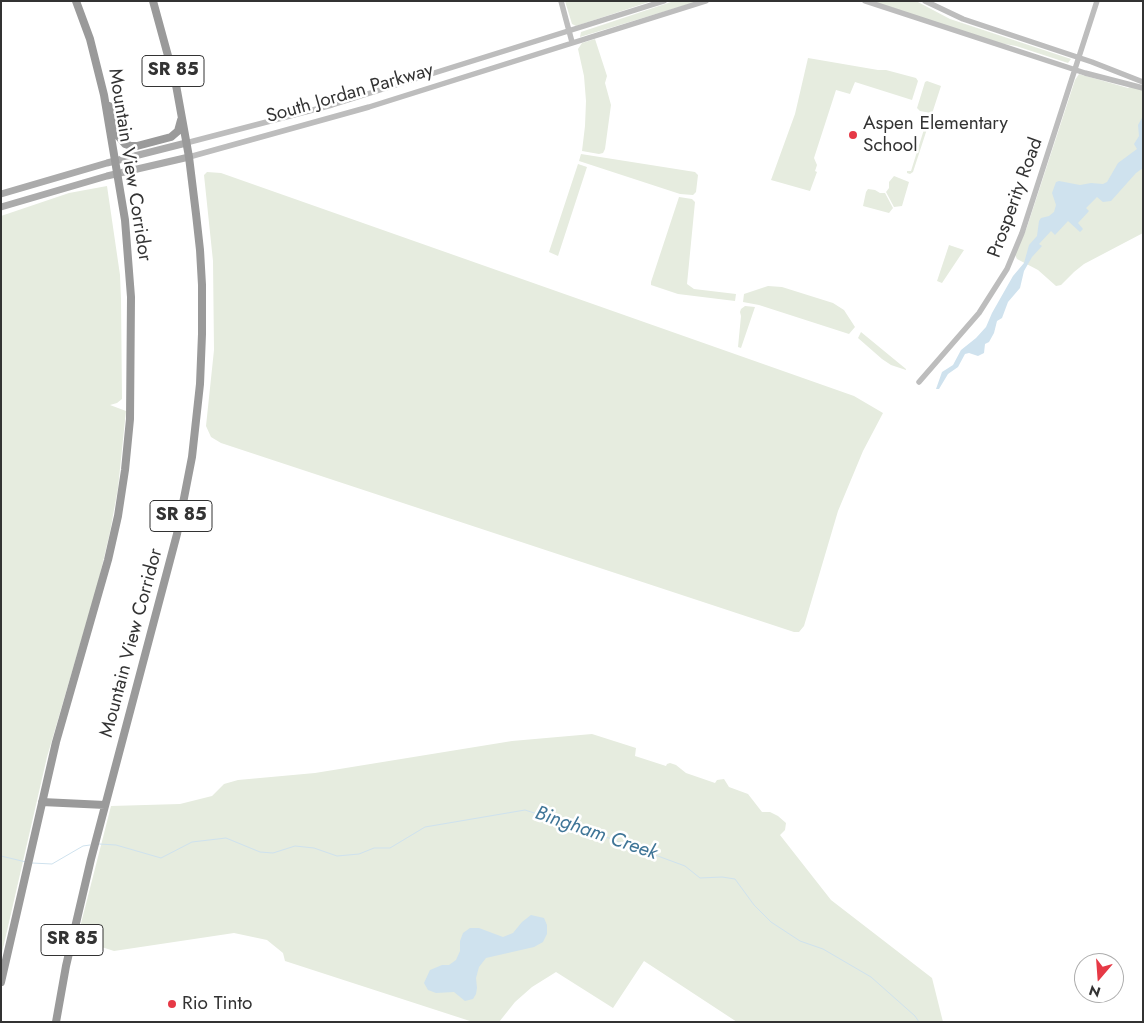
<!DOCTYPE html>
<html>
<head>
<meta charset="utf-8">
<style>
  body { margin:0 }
  #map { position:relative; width:1144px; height:1023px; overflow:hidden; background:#fff; font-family:Jost,sans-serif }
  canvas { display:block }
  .frame { position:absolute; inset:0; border:2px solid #333; pointer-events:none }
  .north { position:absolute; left:1074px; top:953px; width:50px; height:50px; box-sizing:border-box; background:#fff; border:1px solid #adadad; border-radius:50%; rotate:198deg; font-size:14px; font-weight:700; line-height:20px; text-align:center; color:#333 }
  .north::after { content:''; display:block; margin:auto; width:18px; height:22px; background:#e63946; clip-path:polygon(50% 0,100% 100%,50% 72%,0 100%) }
</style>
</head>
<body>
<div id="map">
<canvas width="1144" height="1023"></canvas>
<div class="frame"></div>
<div class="north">N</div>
</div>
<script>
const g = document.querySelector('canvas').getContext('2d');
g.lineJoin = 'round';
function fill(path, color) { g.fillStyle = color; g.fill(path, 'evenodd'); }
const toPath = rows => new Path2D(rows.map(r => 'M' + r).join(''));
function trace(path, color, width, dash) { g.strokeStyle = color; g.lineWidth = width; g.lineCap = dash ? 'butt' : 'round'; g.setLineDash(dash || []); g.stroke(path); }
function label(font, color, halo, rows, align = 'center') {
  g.font = font + ' Jost,sans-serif'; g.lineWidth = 5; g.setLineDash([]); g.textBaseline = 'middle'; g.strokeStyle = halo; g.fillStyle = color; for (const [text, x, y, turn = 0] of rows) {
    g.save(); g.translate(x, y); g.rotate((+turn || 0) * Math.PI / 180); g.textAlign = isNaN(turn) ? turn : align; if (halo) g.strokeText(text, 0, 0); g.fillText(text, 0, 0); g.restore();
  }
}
const green = toPath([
  [565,1,652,1,576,26,572,24],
  [674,1,699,1,580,37,581,32],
  [872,1,916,1,950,19,1071,59,1068,63,1016,46,999,43],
  [595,39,607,76,605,83,611,105,605,149,603,153,599,154,582,151,585,126,586,101,584,76,578,49,582,43],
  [808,58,878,70,886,70,916,78,918,81,912,100,855,82,850,94,836,90,814,158,817,165,815,171,817,172,810,191,771,180,795,114],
  [1079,74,1128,88,1130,87,1143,90,1143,233,1084,264,1074,272,1061,285,1056,286,1038,270,1017,259,1015,255,1027,227,1075,80],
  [927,81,941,86,913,172,910,174,907,173,907,171,911,171,926,123,928,123,931,113,920,111,917,108,925,82],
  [581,154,695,172,698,175,696,192,693,195,680,194,579,161],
  [578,164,587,167,558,256,549,252],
  [207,172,221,173,854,396,883,413,863,451,838,511,804,626,799,632,794,632,221,443,211,437,206,426,214,350,213,261,204,175],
  [894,176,909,182,902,206,894,207,886,192,889,188,889,182],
  [107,186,120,275,121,299,122,399,117,403,110,405,126,411,118,488,110,532,98,583,47,757,1,957,1,216,69,193],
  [868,189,875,190,880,193,885,193,893,208,889,213,863,206,866,192],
  [679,197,692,199,695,202,687,284,694,289,736,294,735,301,678,294,651,285,651,282],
  [949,245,964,250,942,283,937,281],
  [768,286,782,287,833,303,844,310,855,327,849,334,759,305,743,302,744,294],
  [745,306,755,307,741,348,738,347,741,316,740,312,741,309],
  [861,332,906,369,906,370,891,365,882,359,858,338],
  [592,734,636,748,635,756,666,766,667,764,670,763,676,765,686,773,715,783,717,780,724,779,729,787,748,794,762,812,770,812,778,816,786,823,785,830,780,835,831,900,932,978,943,1022,737,1022,644,961,613,1008,556,972,532,987,515,1002,499,1022,473,1022,285,961,283,953,267,940,234,933,114,951,77,939,111,806,180,804,212,796,224,784,238,780,315,773,512,741]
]);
const water = toPath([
  [1143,116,1143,168,1136,173,1111,201,1103,202,1097,197,1086,208,1089,211,1078,223,1083,229,1080,232,1068,221,1055,235,1051,231,1039,244,1042,246,1032,257,1024,271,1020,288,1008,302,1002,318,997,321,994,333,989,342,985,344,984,353,978,356,969,353,965,354,958,367,948,374,939,389,936,389,942,372,953,365,961,350,976,338,986,327,992,313,1013,276,1024,263,1029,245,1037,236,1039,221,1041,218,1049,216,1054,212,1056,205,1052,193,1056,182,1059,181,1080,185,1091,183,1103,184,1107,182,1118,163,1137,149,1134,144,1139,136,1138,125],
  [531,915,544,918,547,925,547,934,543,942,534,947,486,958,479,967,476,978,477,988,476,994,473,999,465,1001,454,992,436,993,428,990,424,983,430,970,442,965,449,965,456,960,460,951,460,941,463,933,470,928,479,928,503,937,513,933,522,922]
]);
const stream = toPath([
  [99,844,116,845,161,858,192,842,226,838,260,852,273,853,295,846,314,848,337,856,359,854,374,848,390,848,425,827,525,810,587,830,685,866,700,878,722,877,735,879,754,905,771,922,800,941,823,949,871,977,915,1016,919,1022],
  [1,856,26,862],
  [32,863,52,864,83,846,90,845]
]);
const secondary = toPath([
  [561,1,572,42],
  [865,1,1085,73,1143,88],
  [925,1,963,19,1092,62,1143,82],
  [186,143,332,105,664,1],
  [189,157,369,107,706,1],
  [919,382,979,313,1007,269,1022,233,1097,1]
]);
const primary = toPath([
  [1,194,107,163,186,143],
  [1,207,107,176,189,157]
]);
const highway = toPath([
  [109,106,119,137,125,144,131,146,137,146,171,137,178,131,181,120],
  [42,802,105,805],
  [1,982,56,742,108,560,118,516,125,470,130,419,131,297,125,220,104,95,90,39,76,1],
  [56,1022,66,966,91,859,177,534,192,457,200,384,202,334,202,285,200,250,196,214,189,157,176,85,153,1]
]);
const markers = [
  [853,135,5,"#e63946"],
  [172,1004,5,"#e63946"]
];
const shields = [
  [173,71,62],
  [181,516,62],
  [72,940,62]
];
const shieldNames = [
  ["SR 85",173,71],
  ["SR 85",181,516],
  ["SR 85",72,940]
];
const streetNames = [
  ["South Jordan Parkway",350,94,-16],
  ["Mountain View Corridor",129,165,81],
  ["Prosperity Road",1016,198,-70],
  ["Mountain View Corridor",132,643,-75]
];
const poiNames = [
  ["Aspen Elementary",863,124],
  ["School",863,146],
  ["Rio Tinto",182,1004]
];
const waterNames = [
  ["Bingham Creek",596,834,19]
];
fill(green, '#e6ecdf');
fill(water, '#cfe2ee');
trace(stream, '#cfe2ee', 1);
trace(secondary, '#bdbdbd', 5.5);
trace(primary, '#ababab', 7);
trace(highway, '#9a9a9a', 8);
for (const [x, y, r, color] of markers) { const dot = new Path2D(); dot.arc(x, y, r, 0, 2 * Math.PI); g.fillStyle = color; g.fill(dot); trace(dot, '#fff', 2); }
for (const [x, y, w] of shields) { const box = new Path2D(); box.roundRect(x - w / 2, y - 15.5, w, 31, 4); g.fillStyle = '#fff'; g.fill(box); trace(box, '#333', 1); }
label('bold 18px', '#333', null, shieldNames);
label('19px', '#333', '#fff', streetNames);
label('19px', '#333', '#fff', poiNames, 'left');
label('italic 20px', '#3f7597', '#fff', waterNames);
</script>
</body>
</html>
